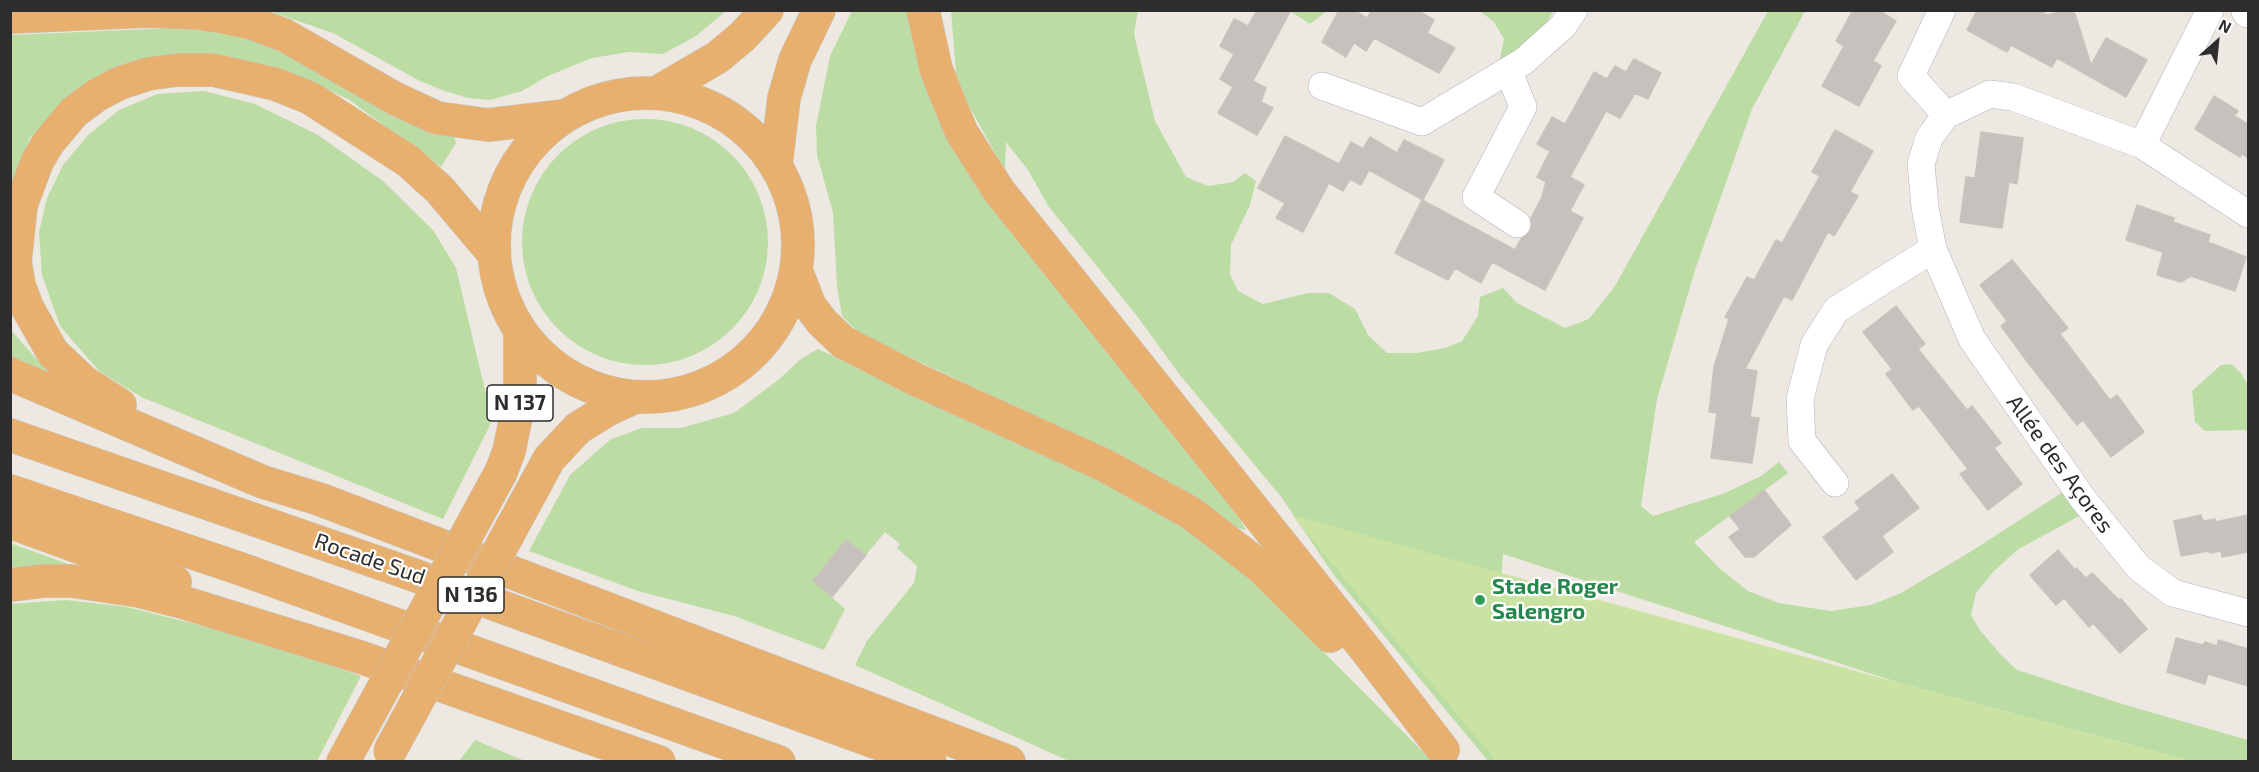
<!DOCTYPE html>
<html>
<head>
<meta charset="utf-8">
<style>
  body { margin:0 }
  #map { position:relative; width:2259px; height:772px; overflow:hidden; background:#ede8e2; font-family:"Exo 2",sans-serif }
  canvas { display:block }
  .frame { position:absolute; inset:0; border:12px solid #2d2d2d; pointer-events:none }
  .north { position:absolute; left:2187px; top:12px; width:60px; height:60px; -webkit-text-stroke:4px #fff; paint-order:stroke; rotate:27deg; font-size:16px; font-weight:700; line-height:24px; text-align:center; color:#2d2d2d }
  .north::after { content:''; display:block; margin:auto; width:21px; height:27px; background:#2d2d2d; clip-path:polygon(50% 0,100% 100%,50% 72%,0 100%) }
</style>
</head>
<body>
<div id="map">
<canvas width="2259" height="772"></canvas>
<div class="frame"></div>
<div class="north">N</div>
</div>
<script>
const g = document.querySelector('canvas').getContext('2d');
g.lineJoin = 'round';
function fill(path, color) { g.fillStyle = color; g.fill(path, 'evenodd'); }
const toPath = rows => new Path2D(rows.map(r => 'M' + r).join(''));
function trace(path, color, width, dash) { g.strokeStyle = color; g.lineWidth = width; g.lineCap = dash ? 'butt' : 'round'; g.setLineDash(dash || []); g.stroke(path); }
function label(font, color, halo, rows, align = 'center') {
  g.font = font + ' "Exo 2",sans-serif'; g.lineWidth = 4.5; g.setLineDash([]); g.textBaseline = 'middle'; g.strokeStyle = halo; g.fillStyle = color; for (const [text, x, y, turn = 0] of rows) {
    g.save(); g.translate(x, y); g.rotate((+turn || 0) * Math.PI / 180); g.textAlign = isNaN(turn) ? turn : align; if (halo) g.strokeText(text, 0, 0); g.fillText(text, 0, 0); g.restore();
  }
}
const green = toPath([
  [1549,10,1553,12,1531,48,1499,64,1504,39,1494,22,1480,11],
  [269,11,726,10,726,11,696,36,663,54,629,52,592,58,548,76,522,91,490,100,468,98,442,90,420,81,333,33],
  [852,11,911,11,921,70,1229,501,1246,530,1223,524,1102,447,860,334,842,316,837,286,833,213,817,155,816,126,830,56],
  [951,11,1138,11,1134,34,1155,121,1186,177,1208,186,1233,182,1245,173,1256,181,1250,205,1231,245,1230,274,1238,291,1263,304,1308,293,1329,293,1355,309,1368,335,1387,353,1417,353,1445,348,1462,341,1478,316,1480,297,1503,288,1517,303,1565,328,1589,319,1615,286,1768,11,1805,11,1752,109,1695,270,1657,399,1641,506,1653,516,1725,493,1761,476,1779,462,1788,473,1694,542,1718,567,1748,591,1779,603,1831,611,1871,605,1901,593,1970,552,2063,492,2081,515,2017,550,1993,572,1976,593,1971,615,1979,629,2000,654,2017,670,2129,706,2248,740,2248,761,2191,761,1903,684,1503,554,1501,584,1653,761,1488,761,1333,574,1282,498,1180,375,1137,316,1049,207,1028,170,1006,142,1005,171,957,84],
  [1290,11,1327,11,1310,24],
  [173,28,227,33,275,46,453,133,456,143,441,167,348,99,289,73,232,60,60,108,30,138,11,186,11,35],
  [204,91,255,104,318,135,383,181,433,230,456,268,489,407,490,425,443,519,141,397,99,371,60,326,42,275,39,232,47,198,63,165,88,135,119,110,157,94],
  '522 242a123 123 0 1 1 246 0a123 123 0 1 1-246 0Z',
  [10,329,55,380,11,360],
  [818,349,1120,490,1189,529,1262,590,1432,761,1069,761,855,665,867,641,914,583,917,566,897,548,900,544,885,532,866,555,846,540,813,581,845,609,824,650,734,616,638,591,529,551,570,475,611,439,642,428,681,428,734,413,778,380,801,359],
  [2231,364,2241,373,2248,385,2248,430,2205,431,2195,422,2192,391,2221,365],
  [10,543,74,566,11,572],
  [66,600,127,607,243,636,361,676,317,761,11,762,10,604],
  [475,740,525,761,459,761]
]);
const pitch = toPath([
  [1292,515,1903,684,2191,761,1496,761]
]);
const building = toPath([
  [1257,10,1291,10,1253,81,1266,88,1261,102,1273,108,1257,135,1218,113,1233,87,1220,79,1234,54,1220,46,1234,19,1248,26,1257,10],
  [1339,10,1353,10,1367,18,1372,10,1417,10,1434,20,1427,33,1455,48,1439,73,1374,38,1366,51,1354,43,1346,57,1322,42,1339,10],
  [1853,10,1878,10,1896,21,1873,61,1881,66,1859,106,1822,86,1844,46,1836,41,1853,10],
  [1977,10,2038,10,2047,15,2069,10,2075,14,2091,65,2106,38,2147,60,2126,97,2057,58,2052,67,2011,45,2007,52,1967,30,1977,10],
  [1634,59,1661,73,1648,99,1635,93,1620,118,1606,111,1570,177,1584,185,1570,211,1583,218,1545,290,1492,262,1481,283,1455,268,1448,280,1395,253,1422,200,1515,250,1521,239,1530,232,1531,218,1542,197,1546,182,1537,177,1550,151,1537,144,1552,117,1565,124,1594,72,1607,79,1615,66,1626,72,1634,59],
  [2214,96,2238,111,2234,116,2248,124,2248,158,2242,154,2240,157,2195,129,2214,96],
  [1835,130,1873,151,1850,192,1858,196,1834,236,1828,232,1792,300,1784,296,1745,369,1757,371,1750,417,1759,418,1752,463,1711,458,1717,413,1709,412,1714,367,1729,319,1725,317,1747,277,1754,280,1776,240,1782,243,1820,176,1812,172,1835,130],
  [1981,132,2023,138,2017,184,2009,182,2002,228,1960,222,1966,177,1975,178,1981,132],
  [1285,136,1339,164,1351,142,1363,149,1370,137,1397,153,1404,140,1444,160,1423,200,1369,170,1361,185,1350,179,1343,191,1329,183,1303,232,1276,218,1285,203,1258,188,1285,136],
  [2137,205,2174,218,2173,222,2210,235,2208,242,2246,257,2235,291,2191,276,2181,282,2157,275,2163,252,2126,240,2137,205],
  [2012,260,2068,328,2060,334,2110,400,2117,395,2144,432,2111,457,2083,420,2077,425,2029,364,2001,326,2007,321,1980,285,2012,260],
  [1896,306,1925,344,1918,349,1967,410,1972,406,2001,443,1994,448,2022,484,1988,510,1960,474,1968,469,1919,406,1913,410,1886,374,1892,369,1863,332,1896,306],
  [1892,474,1919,508,1882,536,1893,552,1856,580,1823,537,1860,509,1855,502,1892,474],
  [1764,490,1791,525,1754,557,1745,557,1729,537,1740,529,1730,516,1764,490],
  [2201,515,2203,521,2215,519,2215,522,2248,515,2248,552,2222,557,2221,551,2210,553,2208,551,2181,556,2174,521,2201,515],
  [846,540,866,555,832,597,813,581,846,540],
  [2058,550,2075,570,2076,568,2086,578,2092,573,2119,600,2121,599,2147,629,2120,653,2093,623,2089,627,2064,598,2056,605,2030,575,2058,550],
  [2176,638,2203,645,2205,642,2217,646,2218,640,2248,649,2248,686,2208,674,2205,684,2167,672,2176,638]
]);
const minor = toPath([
  [1942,10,1911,76,1946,115],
  [1509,72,1523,107,1476,197,1517,224],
  [1322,86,1422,122,1524,61,1563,26,1574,10],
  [2142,145,2210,10],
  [2248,214,2142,145,2013,97,1990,94,1946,115,1929,138,1921,164,1925,207,1933,249,1972,339,2083,499,2139,568,2173,593,2248,613],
  [1835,483,1802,441,1800,399,1814,345,1836,310,1933,249]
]);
const tertiary = toPath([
  [2248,10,2248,11]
]);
const trunk = toPath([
  [923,10,936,69,947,97,962,133,999,191,1370,655,1443,750],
  [10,17,147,11,197,13,224,17,252,23,284,35,394,98,437,118,488,125,564,116],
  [658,92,718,57,743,36,767,10],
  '494 245a152 152 0 1 1 304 0a152 152 0 1 1-304 0Z',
  [776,164,784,98,795,60,819,10],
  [797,273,810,306,822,322,843,342,915,379,1104,465,1191,513,1262,568,1330,636],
  [10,374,263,482,319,499,1009,762],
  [120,405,84,382,53,353,27,307,19,285,15,262,21,205,37,162,48,143,74,112,97,95,120,83,148,74,177,70,213,70,275,84,310,98,408,161,440,190,494,254],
  [10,435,411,574,930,762],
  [501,472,509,451,520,398,520,330],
  [535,485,549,459,578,428,609,409,635,397],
  [10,491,241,569,779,762],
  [10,522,175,582],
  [10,585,43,581,72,581,139,591,182,602,363,658,659,762],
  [343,762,355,740]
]);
const trunkBridge = toPath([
  [355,740,501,472],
  [390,751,535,485]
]);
const markers = [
  [1480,600,6,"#2e9e5b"]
];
const shields = [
  [520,403,66],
  [471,595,66]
];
const shieldNames = [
  ["N 137",520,403],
  ["N 136",471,595]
];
const streetNames = [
  ["Allée des Açores",2060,464,54],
  ["Rocade Sud",370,559,19]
];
const leisureNames = [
  ["Stade Roger",1492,587],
  ["Salengro",1492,612]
];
fill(green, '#bbdda4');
fill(pitch, '#cbe3a2');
fill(building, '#c6c1bd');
trace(building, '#c9c3bb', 1.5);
trace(minor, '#b2b4bc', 28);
trace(tertiary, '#b2b4bc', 34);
trace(trunk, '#c8c8c8', 34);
trace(minor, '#fff', 27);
trace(tertiary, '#fff', 33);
trace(trunk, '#e8b06e', 33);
trace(trunkBridge, '#c8c8c8', 34, []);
trace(trunkBridge, '#e8b06e', 33);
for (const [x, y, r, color] of markers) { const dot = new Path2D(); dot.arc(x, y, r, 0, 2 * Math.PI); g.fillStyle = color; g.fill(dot); trace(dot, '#fff', 2); }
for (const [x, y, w] of shields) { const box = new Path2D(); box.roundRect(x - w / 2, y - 18, w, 36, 4.5); g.fillStyle = '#fff'; g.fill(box); trace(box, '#2d2d2d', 1.5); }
label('bold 21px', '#2d2d2d', null, shieldNames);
label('22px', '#2d2d2d', '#fff', streetNames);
label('bold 22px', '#27864d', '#fff', leisureNames, 'left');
</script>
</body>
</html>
